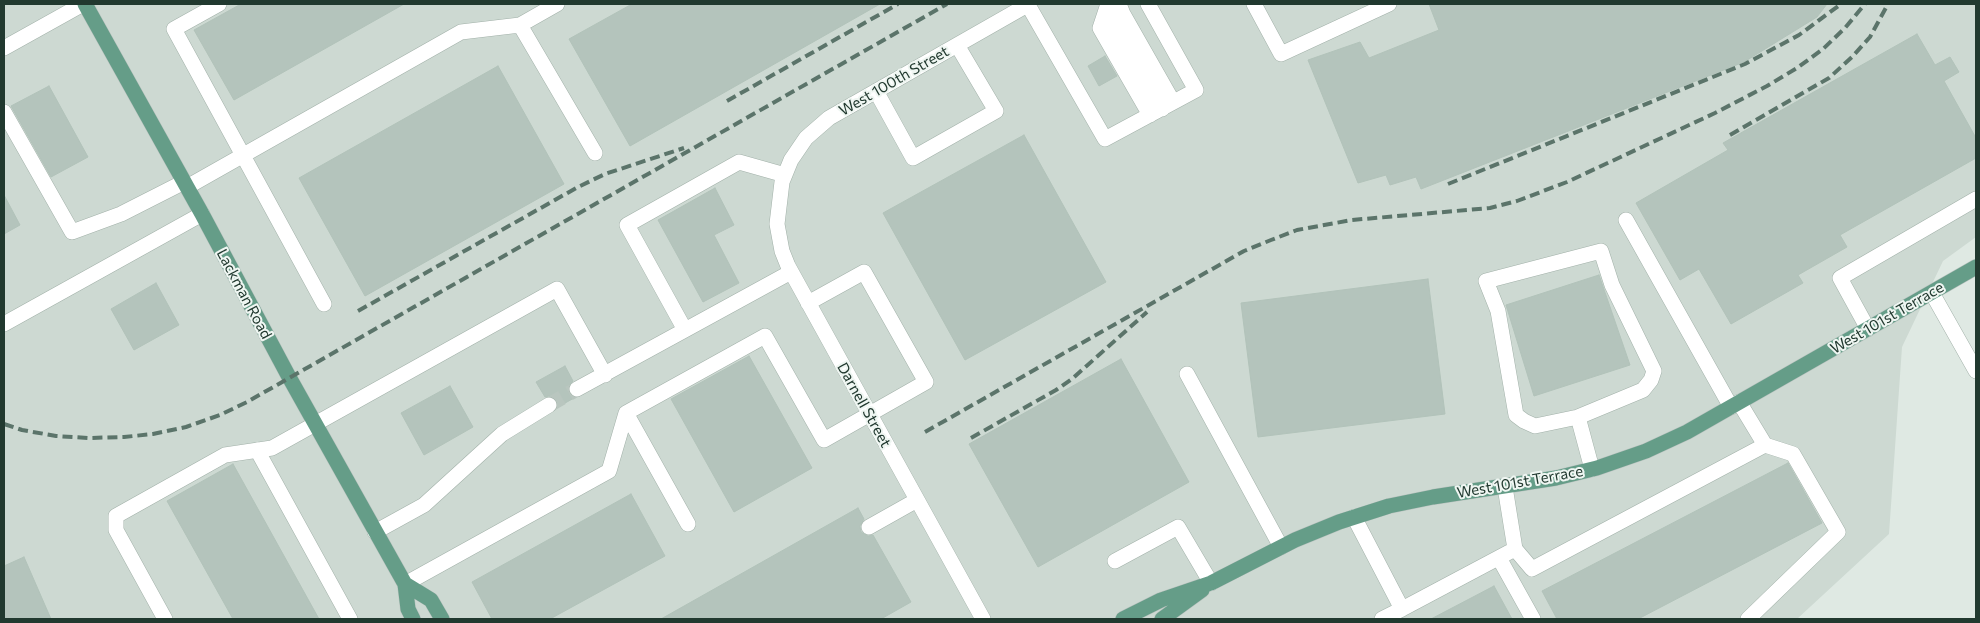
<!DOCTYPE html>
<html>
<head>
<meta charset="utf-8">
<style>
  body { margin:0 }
  #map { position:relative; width:1980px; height:623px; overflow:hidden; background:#dfe9e3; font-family:Commissioner,sans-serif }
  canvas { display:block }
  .frame { position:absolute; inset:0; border:5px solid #21392f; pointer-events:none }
</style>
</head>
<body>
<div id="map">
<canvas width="1980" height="623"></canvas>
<div class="frame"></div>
</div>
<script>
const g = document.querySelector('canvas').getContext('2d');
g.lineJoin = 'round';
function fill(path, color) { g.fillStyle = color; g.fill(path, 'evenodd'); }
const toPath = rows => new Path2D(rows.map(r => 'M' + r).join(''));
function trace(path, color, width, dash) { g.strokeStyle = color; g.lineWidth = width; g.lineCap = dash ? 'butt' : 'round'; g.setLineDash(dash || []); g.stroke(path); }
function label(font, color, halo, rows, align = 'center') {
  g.font = font + ' Commissioner,sans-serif'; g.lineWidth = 4; g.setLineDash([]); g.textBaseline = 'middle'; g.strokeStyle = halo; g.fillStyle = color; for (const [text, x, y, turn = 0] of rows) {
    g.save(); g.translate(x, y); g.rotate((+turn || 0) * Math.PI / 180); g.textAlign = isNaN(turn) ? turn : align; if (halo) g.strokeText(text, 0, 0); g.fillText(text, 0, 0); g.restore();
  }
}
const built = toPath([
  [4,4,1976,4,1976,237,1943,261,1902,347,1889,534,1797,619,4,619]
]);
const building = toPath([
  [241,4,404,4,234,100,194,30,241,4],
  [632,4,880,4,630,146,569,39,632,4],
  [1429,4,1827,4,1817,17,1744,62,1421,189,1416,177,1390,185,1386,175,1358,183,1308,60,1360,42,1369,58,1439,30,1429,4],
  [1917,34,1935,65,1950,57,1959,72,1944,81,1976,138,1976,158,1840,235,1847,247,1798,275,1803,283,1731,324,1699,269,1680,280,1636,203,1728,150,1723,143,1917,34],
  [1105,56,1117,76,1099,86,1088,66,1105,56],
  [498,66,564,184,365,296,299,178,498,66],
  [49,86,88,157,51,177,11,106,49,86],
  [1024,135,1106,282,965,360,883,213,1024,135],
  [715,188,734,225,714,235,739,283,703,302,658,220,715,188],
  [4,195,20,225,4,234,4,195],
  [1599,275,1630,365,1534,396,1506,305,1599,275],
  [1428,279,1445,414,1258,437,1241,303,1428,279],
  [156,283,179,325,134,350,111,309,156,283],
  [749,356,812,468,734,512,671,399,749,356],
  [1121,359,1189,482,1038,567,969,444,1121,359],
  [565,366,573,381,569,385,569,393,574,398,558,407,557,400,549,396,545,397,536,382,565,366],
  [450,386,473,427,424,455,401,413,450,386],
  [1788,463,1822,523,1638,619,1557,619,1542,591,1788,463],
  [233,464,319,619,233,619,167,501,233,464],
  [631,494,665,556,550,619,492,619,472,582,631,494],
  [858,508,864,519,860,526,861,532,868,536,873,535,911,602,881,619,661,619,858,508],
  [24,557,51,619,4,619,4,566,24,557],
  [1494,586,1512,619,1431,619,1494,586]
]);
const minorTunnel = toPath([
  [549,405,577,389]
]);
const minor = toPath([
  [219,4,174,29,324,304],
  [1108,4,1100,28,1150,115],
  [1112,4,1111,22,1162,109],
  [1119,4,1123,14,1173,102],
  [1254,4,1281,54,1389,4],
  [1028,5,1105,139,1196,90,1148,4],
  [520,25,557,4],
  [4,48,83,4],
  [876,91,913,158,996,111,957,45],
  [4,112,72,232,121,214,184,182],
  [785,175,739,162,627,225,685,330,791,272],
  [187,187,461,32,520,25,595,153],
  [1626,220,1731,407],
  [1932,293,1976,371],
  [4,324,202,214],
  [1868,329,1840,278,1976,199],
  [1187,374,1281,547],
  [577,389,685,330],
  [1739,402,1765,445,1793,454,1838,532,1748,619],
  [626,413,688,524],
  [1578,417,1535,426,1524,421,1516,415,1498,311,1486,281,1601,251,1612,285,1654,371,1651,380,1643,390,1578,417,1592,469],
  [257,450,350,619],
  [1354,517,1402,609,1515,549,1505,487],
  [869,527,917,500],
  [375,532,424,505,502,434,549,405],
  [1515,549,1532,569,1765,445],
  [1499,558,1533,619],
  [1115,561,1178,527,1211,583],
  [405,584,609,471,626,413,765,336,824,440,926,382,864,272,808,303],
  [165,619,116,530,116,516,225,455,272,448,557,289,605,375],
  [983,619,788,266,782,251,777,224,782,182,791,160,806,138,829,118,1029,4],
  [1382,619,1402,609]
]);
const major = toPath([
  [85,4,202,214,289,377,405,584,408,609,413,619],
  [405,584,431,600,442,619],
  [1123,619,1161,600,1211,583,1295,540,1339,522,1389,506,1433,497,1556,478,1597,468,1646,451,1687,432,1976,267],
  [1162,619,1202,590]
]);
const rail = toPath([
  [727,101,898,4],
  [1730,135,1829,78,1852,57,1870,37,1888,4],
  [1448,184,1745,64,1799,35,1841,4],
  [358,311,578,187,605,174,684,148],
  [4,424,22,430,56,436,89,438,124,437,153,434,186,427,220,415,247,402,947,4],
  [925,432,1244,251,1271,240,1297,230,1352,220,1490,208,1517,201,1567,182,1715,113,1767,86,1797,68,1823,49,1845,28,1865,4],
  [971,438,1056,390,1072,379,1147,312]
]);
const streetNames = [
  ["West 100th Street",894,81,-30],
  ["Lackman Road",244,294,62],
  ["West 101st Terrace",1887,318,-30],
  ["Darnell Street",864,405,61],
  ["West 101st Terrace",1520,482,-10]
];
fill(built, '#cdd9d2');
fill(building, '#b4c4bc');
trace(building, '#b2c3ba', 1);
trace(minorTunnel, '#b9c6bf', 15, [15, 8]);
trace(minor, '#a2b1a9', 16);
trace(major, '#bcc4c1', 16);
trace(minor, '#fff', 15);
trace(major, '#659d88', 15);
trace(rail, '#5b746a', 4, [10, 5]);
label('15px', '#21392f', '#eff6f2', streetNames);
</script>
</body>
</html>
